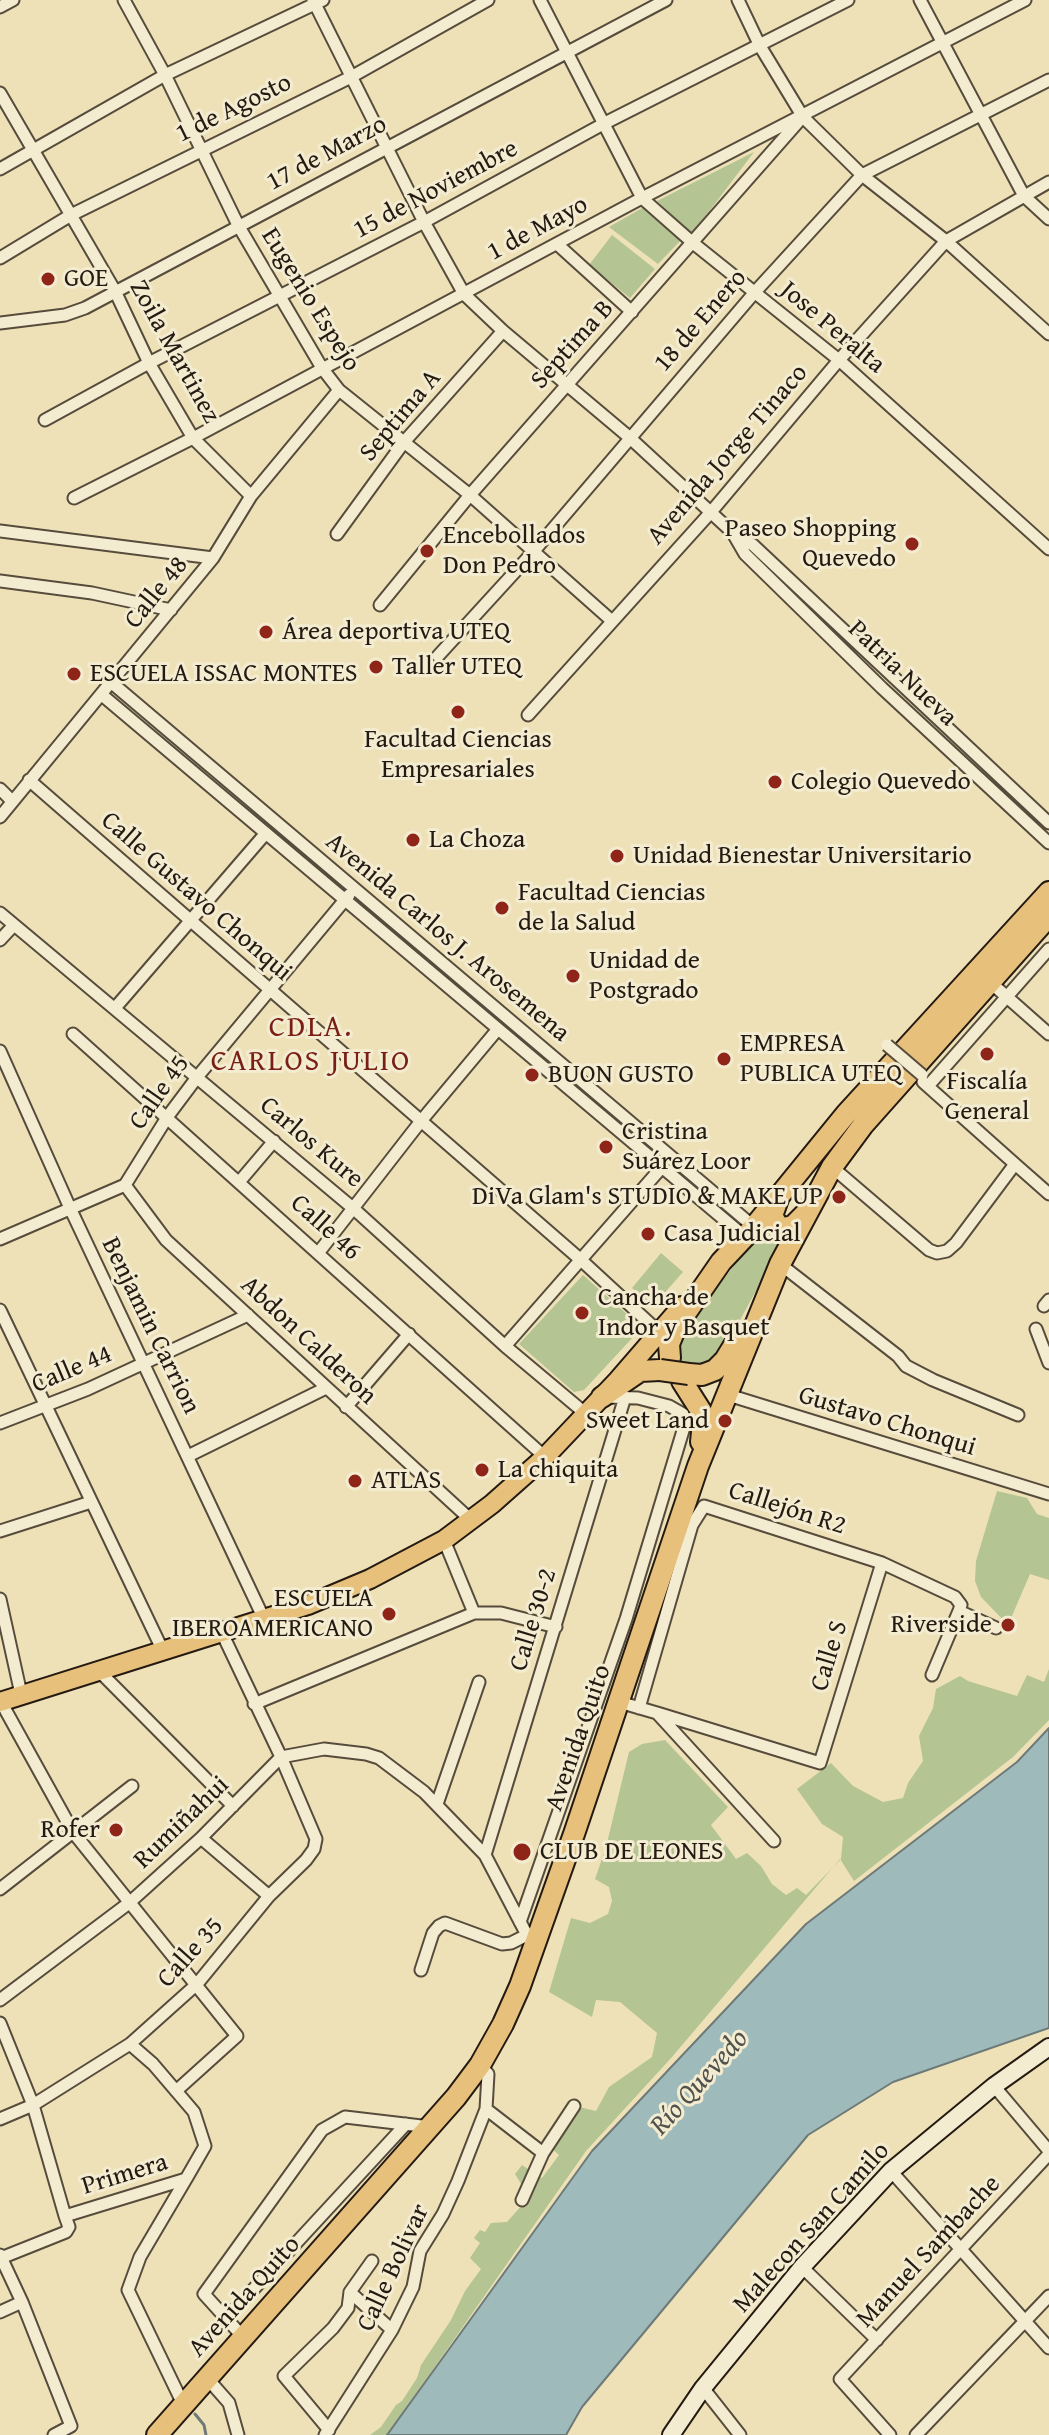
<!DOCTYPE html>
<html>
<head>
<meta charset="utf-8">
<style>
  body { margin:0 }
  canvas { display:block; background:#eee1b8 }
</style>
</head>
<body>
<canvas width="1049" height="2435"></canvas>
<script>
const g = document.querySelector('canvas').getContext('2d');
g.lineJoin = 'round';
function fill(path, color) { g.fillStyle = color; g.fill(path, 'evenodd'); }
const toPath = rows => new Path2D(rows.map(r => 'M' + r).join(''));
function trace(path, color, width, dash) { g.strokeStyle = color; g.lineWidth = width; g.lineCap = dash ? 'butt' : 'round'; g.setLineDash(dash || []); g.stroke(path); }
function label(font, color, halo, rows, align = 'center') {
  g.font = font + ' "Gentium Book Plus",serif'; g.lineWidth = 6; g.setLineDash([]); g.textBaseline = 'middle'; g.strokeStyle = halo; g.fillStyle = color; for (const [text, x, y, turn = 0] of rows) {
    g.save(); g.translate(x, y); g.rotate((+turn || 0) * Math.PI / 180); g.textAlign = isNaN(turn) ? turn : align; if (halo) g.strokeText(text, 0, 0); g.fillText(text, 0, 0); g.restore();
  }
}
const green = toPath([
  [754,152,692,234,657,201],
  [644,207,681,240,658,264,609,227],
  [612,235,655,269,630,298,589,265],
  [764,1227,768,1235,778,1239,785,1238,718,1360,704,1368,682,1367,676,1351,682,1333],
  [661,1253,683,1272,653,1306,632,1288],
  [583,1275,630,1317,635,1330,635,1335,584,1390,574,1392,519,1344],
  [997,1491,1027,1498,1037,1514,1049,1518,1049,1580,1030,1574,1008,1625,981,1597,975,1581,976,1561],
  [1049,1669,1049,1720,1013,1757,854,1881,840,1859,672,2057,586,2151,387,2435,370,2435,381,2427,396,2405,402,2401,417,2378,421,2365,451,2320,465,2291,481,2269,470,2258,480,2243,474,2238,480,2230,485,2232,491,2223,507,2222,529,2197,515,2174,522,2165,542,2178,559,2155,549,2146,579,2107,596,2111,609,2087,652,2057,657,2033,620,2002,596,2000,592,2017,549,1992,571,1918,590,1923,608,1914,612,1901,609,1887,595,1879,606,1847,629,1752,642,1744,665,1740,728,1807,711,1825,736,1859,747,1853,761,1866,772,1884,786,1895,797,1888,806,1895,841,1859,843,1837,822,1824,797,1789,831,1763,853,1786,883,1802,903,1798,908,1783,923,1761,919,1736,933,1708,936,1689,960,1676,968,1681,1017,1696,1027,1675,1044,1682]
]);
const water = toPath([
  [1049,1728,1049,2028,893,2082,808,2135,582,2407,566,2435,387,2435,592,2151,806,1924,1017,1762,1049,1728]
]);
const stream = toPath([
  [195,2414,204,2425,206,2435]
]);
const street = toPath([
  [124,0,165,75,238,225,322,368,339,390,470,495,612,621],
  [313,0,424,222,464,294,503,331,629,437,731,531,753,545,1049,823],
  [540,0,642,198,693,243,839,360,1049,549],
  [738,0,760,46,803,117,862,175,946,241,1049,334],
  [920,0,1024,196,1049,219],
  [0,7,13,0],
  [0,93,115,291,149,363,193,438,251,496],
  [0,169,165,75,323,0],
  [557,244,632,312],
  [0,258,71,215,351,77,488,0],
  [0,323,65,315,85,308,666,0],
  [45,420,149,363,424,222,605,123,848,0],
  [74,498,193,438,642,198,1025,0],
  [0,531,213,558],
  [337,534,404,442,503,331],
  [734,535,745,554,882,688,1049,843],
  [0,581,92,593,171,610],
  [380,605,470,495,798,122],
  [438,656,534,551,755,292,862,175,1049,80],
  [112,683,754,1227],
  [102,695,745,1237],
  [528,715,711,512,839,360,946,241,1049,182],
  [29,780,581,1260,659,1332],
  [0,789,12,801],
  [0,817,213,558,251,496,339,390],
  [0,913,354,1209,505,1346,586,1414],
  [0,940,14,925],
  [990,982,1049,1034],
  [115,1008,266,833],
  [73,1034,545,1457],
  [0,1051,70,1208,264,1619],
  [923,1082,1015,1164],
  [928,1086,1049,949],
  [832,1167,929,1250,937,1253,947,1251,956,1243,1015,1164,1049,1194],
  [240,1181,274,1141],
  [125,1185,166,1240,472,1521],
  [0,1239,125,1185,168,1116,198,1076,349,895],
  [319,1252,421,1121,498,1029],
  [780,1264,898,1356,906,1366,933,1380,1018,1415],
  [1044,1306,1049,1300],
  [0,1310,163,1651],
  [1036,1329,1049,1363],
  [505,1346,662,1167],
  [725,1394,1049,1494],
  [346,1407,409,1334],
  [0,1423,88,1389,248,1315],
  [188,1456,326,1388],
  [0,1531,91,1502],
  [0,1599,21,1694],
  [474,1613,501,1613,556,1627],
  [99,1671,233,1806],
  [932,1675,959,1611],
  [1,1702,73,1832,237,2036,176,2091],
  [619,1702,657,1713,774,1841],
  [254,1704,474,1613,444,1540],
  [639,1708,692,1525,704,1506,882,1563,955,1597,961,1605,959,1611,996,1628],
  [657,1713,820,1763,882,1563],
  [437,1804,479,1682],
  [201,1838,269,1896],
  [485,1855,625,1397],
  [0,1889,132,1786],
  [520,1922,626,1619,685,1424,683,1414,669,1406,638,1398,606,1397],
  [421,1970,433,1933,439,1926,445,1923,502,1944,511,1943,527,1935],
  [0,2000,129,1903,201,1838,281,1757,222,1633],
  [0,2023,33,2105,65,2216,186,2179,205,2146,194,2112,153,2064,130,2044],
  [994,2086,1049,2151],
  [486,2109,543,2153,574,2106],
  [0,2119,33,2105,130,2044,197,1984,269,1896,306,1860,314,1849,316,1839,281,1757,324,1749,366,1754,379,1758,424,1792,485,1855,527,1935,537,1939],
  [891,2171,1049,2348],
  [522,2200,543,2153],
  [0,2255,22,2302,0,2312],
  [1,2258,66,2232,69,2227,65,2216],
  [372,2261,350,2292,392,2330],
  [802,2267,877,2340],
  [22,2302,71,2426,54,2435],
  [226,2319,406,2124],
  [243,2337,204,2294,322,2130,345,2117,430,2127],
  [207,2378,229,2403,238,2435],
  [703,2388,740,2435],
  [184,2406,128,2290,140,2257,186,2179],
  [329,2430,284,2376,333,2328,348,2308,350,2292],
  [325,2435,392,2330,413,2287,420,2251,443,2214,458,2181,486,2109,488,2074,480,2065],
  [890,2435,840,2379,1049,2154],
  [916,2435,1049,2296]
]);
const secondary = toPath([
  [671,2435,703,2388,802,2267,891,2171,994,2086,1049,2047]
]);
const primary = toPath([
  [0,1702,308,1605,370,1579,444,1540,492,1504,545,1457,618,1380,682,1306]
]);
const highway = toPath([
  [778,1199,772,1216,778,1226,784,1228,793,1226,806,1213],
  [670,1358,669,1344,676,1327,721,1262,754,1227,846,1114,1049,892],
  [689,1374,702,1375,715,1370,725,1360,736,1342],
  [682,1381,701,1411,703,1422,701,1442],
  [602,1397,640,1371,660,1370],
  [157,2435,456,2097,480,2065,503,2024,520,1986,574,1834,698,1466,780,1264,832,1167,863,1125,1049,916]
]);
const streetBridge = toPath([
  [887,1045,922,1075]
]);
const highwayBridge = toPath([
  [660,1370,689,1374]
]);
const markers = [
  [48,279,8,"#8f2418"],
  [912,544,8,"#8f2418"],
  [427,551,8,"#8f2418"],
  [266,632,8,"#8f2418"],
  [376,667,8,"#8f2418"],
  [74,674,8,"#8f2418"],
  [458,712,8,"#8f2418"],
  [775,782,8,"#8f2418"],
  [413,840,8,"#8f2418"],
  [617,856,8,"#8f2418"],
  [502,908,8,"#8f2418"],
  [573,976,8,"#8f2418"],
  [987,1054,8,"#8f2418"],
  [724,1059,8,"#8f2418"],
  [532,1075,8,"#8f2418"],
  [606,1147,8,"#8f2418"],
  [839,1197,8,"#8f2418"],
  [648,1234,8,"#8f2418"],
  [582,1313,8,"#8f2418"],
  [725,1421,8,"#8f2418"],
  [482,1470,8,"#8f2418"],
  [355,1481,8,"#8f2418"],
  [389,1614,8,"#8f2418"],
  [1008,1625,8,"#8f2418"],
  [116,1830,8,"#8f2418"],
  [522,1852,10,"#8f2418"]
];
const streetNames = [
  ["1 de Agosto",234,109,-26],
  ["17 de Marzo",327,154,-28],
  ["15 de Noviembre",436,190,-28],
  ["1 de Mayo",538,229,-28],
  ["Eugenio Espejo",310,300,58],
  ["18 de Enero",701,321,-49],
  ["Jose Peralta",832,328,40],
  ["Septima B",573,345,-48],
  ["Zoila Martinez",174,352,61],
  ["Septima A",401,416,-50],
  ["Avenida Jorge Tinaco",728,455,-49],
  ["Calle 48",157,593,-51],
  ["Patria Nueva",902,674,44],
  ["Calle Gustavo Chonqui",196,897,41],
  ["Avenida Carlos J. Arosemena",447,938,40],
  ["Calle 45",160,1093,-55],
  ["Carlos Kure",311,1143,40],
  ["Calle 46",325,1228,42],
  ["Benjamin Carrion",150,1326,64],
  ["Abdon Calderon",308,1341,43],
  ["Calle 44",72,1370,-23],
  ["Gustavo Chonqui",887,1422,17],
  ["Callejón R2",787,1509,18],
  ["Calle 30-2",534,1620,-73],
  ["Calle S",830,1656,-73],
  ["Avenida Quito",579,1738,-71],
  ["Rumiñahui",182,1823,-44],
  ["Calle 35",191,1953,-48],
  ["Primera",125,2175,-17],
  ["Malecon San Camilo",812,2228,-48],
  ["Manuel Sambache",929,2252,-47],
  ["Calle Bolivar",394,2268,-65],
  ["Avenida Quito",245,2297,-48]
];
const poiNames = [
  ["GOE",64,279],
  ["Paseo Shopping",896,529,"right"],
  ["Quevedo",896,559,"right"],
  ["Encebollados",443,536],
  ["Don Pedro",443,566],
  ["Área deportiva UTEQ",282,632],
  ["Taller UTEQ",392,667],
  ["ESCUELA ISSAC MONTES",90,674],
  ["Facultad Ciencias",458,740,"center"],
  ["Empresariales",458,770,"center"],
  ["Colegio Quevedo",791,782],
  ["La Choza",429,840],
  ["Unidad Bienestar Universitario",633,856],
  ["Facultad Ciencias",518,893],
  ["de la Salud",518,923],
  ["Unidad de",589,961],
  ["Postgrado",589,991],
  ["EMPRESA",740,1044],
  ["PUBLICA UTEQ",740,1074],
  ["BUON GUSTO",548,1075],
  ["Fiscalía",987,1082,"center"],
  ["General",987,1112,"center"],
  ["Cristina",622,1132],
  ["Suárez Loor",622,1162],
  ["DiVa Glam's STUDIO & MAKE UP",823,1197,"right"],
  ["Casa Judicial",664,1234],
  ["Cancha de",598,1298],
  ["Indor y Basquet",598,1328],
  ["Sweet Land",709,1421,"right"],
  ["La chiquita",498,1470],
  ["ATLAS",371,1481],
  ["ESCUELA",373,1599,"right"],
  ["IBEROAMERICANO",373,1629,"right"],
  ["Riverside",992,1625,"right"],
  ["Rofer",100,1830,"right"],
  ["CLUB DE LEONES",540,1852]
];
const waterNames = [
  ["Río Quevedo",700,2083,-48]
];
const quarterNames = [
  ["CDLA.",311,1028],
  ["CARLOS JULIO",311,1062]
];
fill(green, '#b4c493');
fill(water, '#9fbabb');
trace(water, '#6e7a77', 2);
trace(stream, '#6e7a77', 3);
trace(street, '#574c3c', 15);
trace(secondary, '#251a12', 20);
trace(primary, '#251a12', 22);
trace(highway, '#251a12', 24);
trace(street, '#f4ecd1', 11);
trace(secondary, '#f4ecd1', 16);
trace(primary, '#e7c07c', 18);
trace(highway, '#e7c07c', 20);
trace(streetBridge, '#574c3c', 15, []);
trace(highwayBridge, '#251a12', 24, []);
trace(streetBridge, '#f4ecd1', 11);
trace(highwayBridge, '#e7c07c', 20);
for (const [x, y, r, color] of markers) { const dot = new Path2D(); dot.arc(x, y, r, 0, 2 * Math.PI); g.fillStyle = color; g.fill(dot); trace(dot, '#f4ecd1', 3); }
label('26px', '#251a12', '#f4ecd1', streetNames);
label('26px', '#251a12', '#f4ecd1', poiNames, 'left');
label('italic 28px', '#50524d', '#f4ecd1', waterNames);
g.letterSpacing = '2px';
label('30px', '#7a1f14', '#f4ecd1', quarterNames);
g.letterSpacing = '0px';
</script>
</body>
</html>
